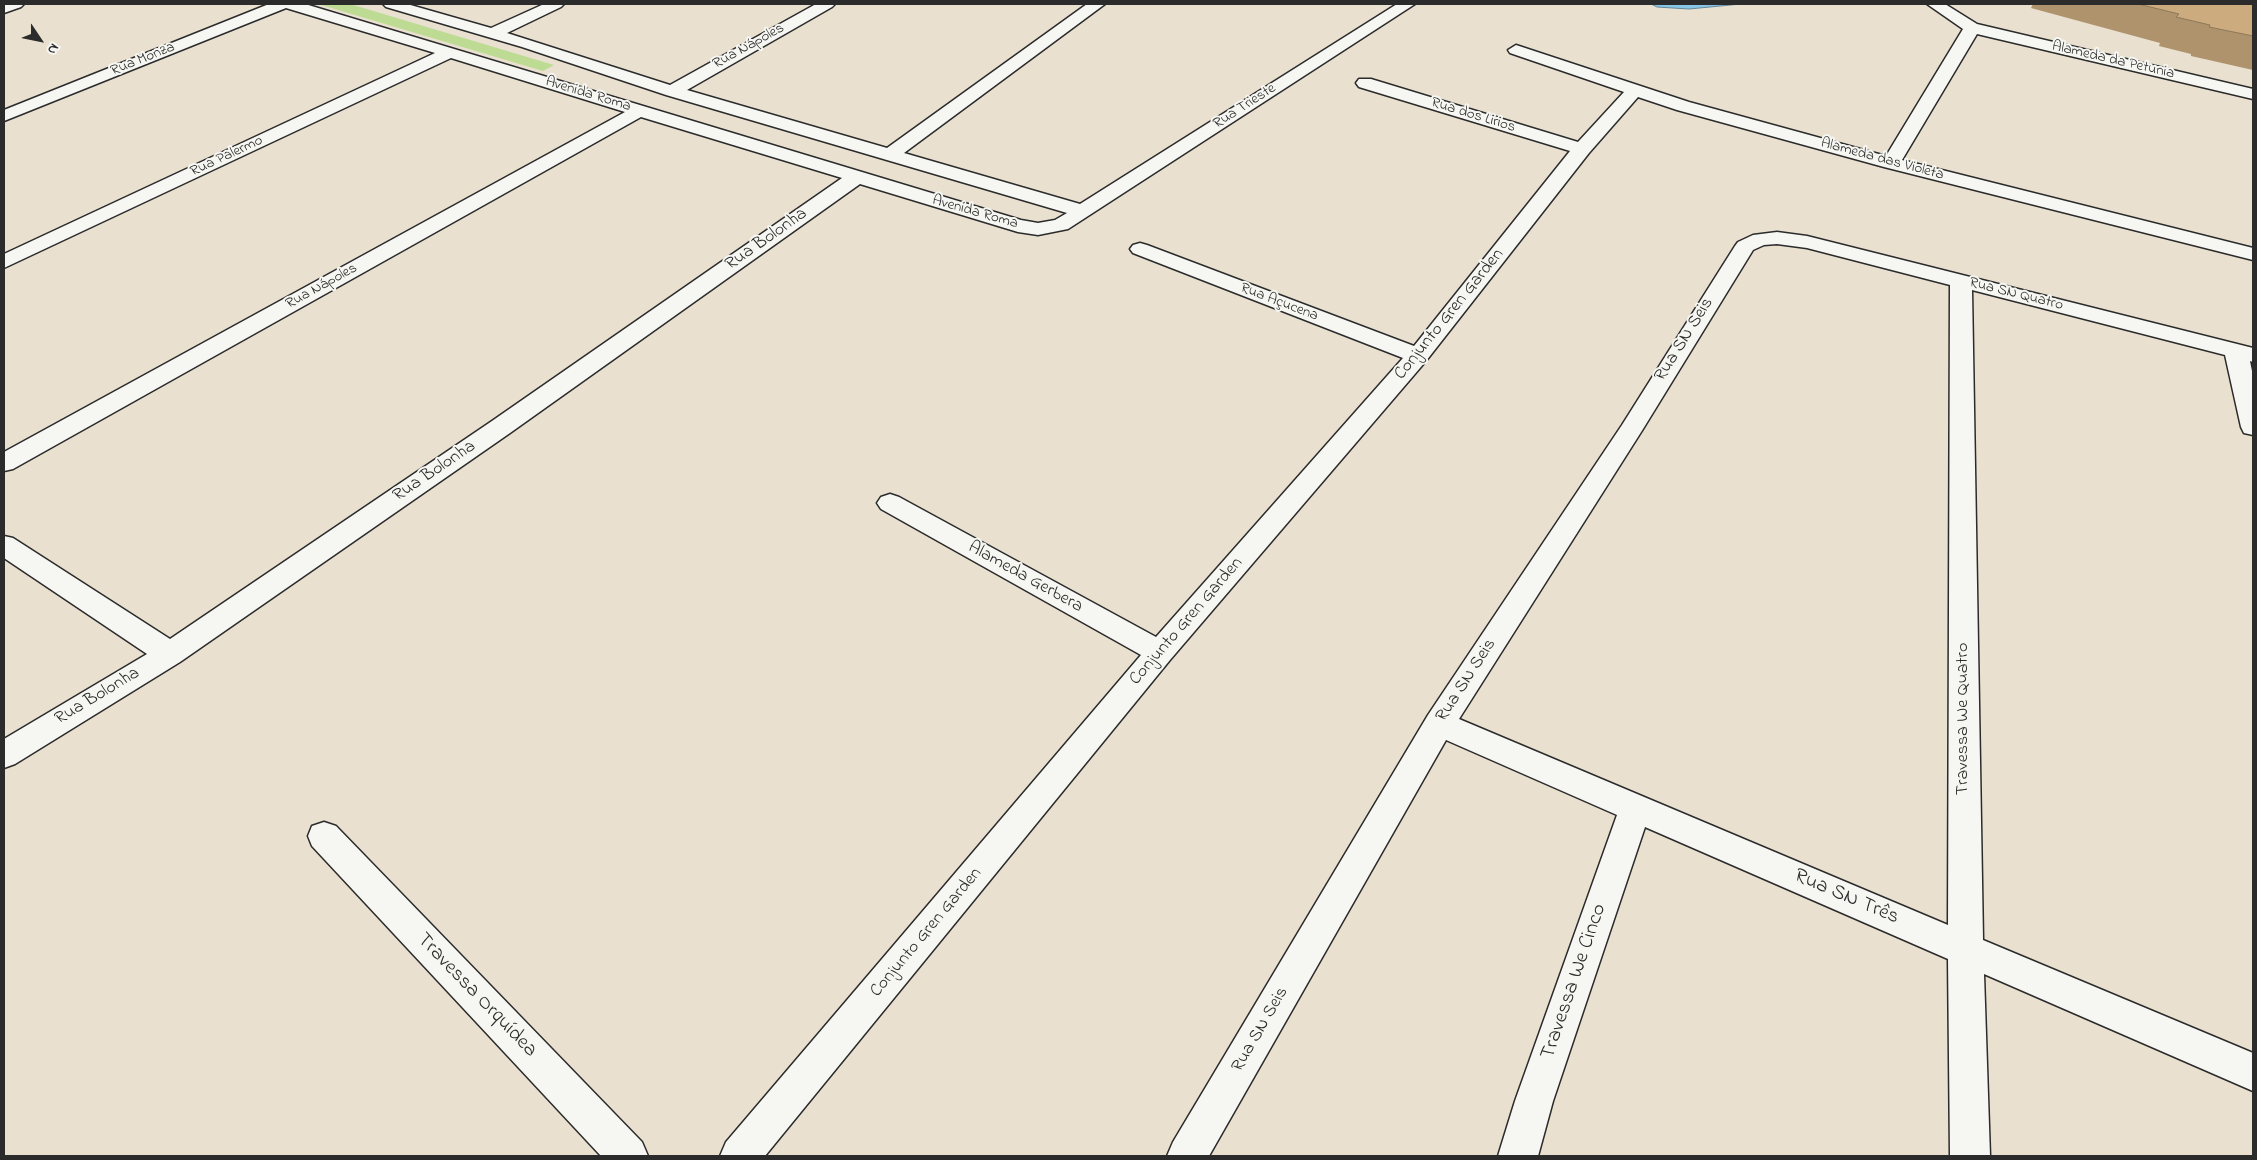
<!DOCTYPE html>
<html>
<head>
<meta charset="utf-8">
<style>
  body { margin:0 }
  #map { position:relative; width:2257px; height:1160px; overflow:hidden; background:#e9e0d0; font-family:"Indie Flower",sans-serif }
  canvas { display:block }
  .frame { position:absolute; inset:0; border:5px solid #2b2b2b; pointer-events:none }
  .north { position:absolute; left:15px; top:15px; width:50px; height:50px; -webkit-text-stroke:4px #f6f6f2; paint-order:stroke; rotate:124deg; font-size:14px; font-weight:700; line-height:20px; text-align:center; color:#2b2b2b }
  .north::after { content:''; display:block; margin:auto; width:18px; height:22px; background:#2b2b2b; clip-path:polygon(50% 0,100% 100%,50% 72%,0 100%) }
</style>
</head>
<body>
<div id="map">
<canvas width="2257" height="1160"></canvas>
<div class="frame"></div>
<div class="north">N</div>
</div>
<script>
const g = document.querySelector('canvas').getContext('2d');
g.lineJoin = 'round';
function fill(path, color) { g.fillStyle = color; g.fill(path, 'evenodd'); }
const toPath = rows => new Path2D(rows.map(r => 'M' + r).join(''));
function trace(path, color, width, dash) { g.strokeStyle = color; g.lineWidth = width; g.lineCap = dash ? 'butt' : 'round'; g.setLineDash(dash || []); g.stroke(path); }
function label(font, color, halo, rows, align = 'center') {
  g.font = font + ' "Indie Flower",sans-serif'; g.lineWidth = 4; g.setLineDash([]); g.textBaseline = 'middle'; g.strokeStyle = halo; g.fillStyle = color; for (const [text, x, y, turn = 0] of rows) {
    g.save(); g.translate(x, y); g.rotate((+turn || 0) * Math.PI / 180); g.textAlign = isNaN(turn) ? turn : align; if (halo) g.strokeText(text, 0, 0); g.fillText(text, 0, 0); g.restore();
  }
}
const green = toPath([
  [318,4,350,4,554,65,543,71]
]);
const water = toPath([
  [1651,4,1741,4,1689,9,1657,7,1651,4]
]);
const minor = toPath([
  [4,4,24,4,21,7,4,13,4,4],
  [269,4,305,4,1021,220,1038,223,1055,220,1067,213,666,95,522,47,386,7,383,4,407,4,491,28,544,4,564,4,561,7,507,33,670,85,816,4,835,4,832,7,687,90,887,148,1087,4,1105,4,904,153,1080,204,1397,4,1415,4,1068,229,1038,235,1018,232,860,184,510,433,180,662,15,764,4,768,4,739,147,654,4,558,4,536,13,538,170,639,492,421,842,178,641,117,13,469,4,471,4,452,625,112,451,58,4,268,4,254,435,53,286,8,4,121,4,110,269,4],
  [1927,4,1945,4,1977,24,2253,89,2253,99,1977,34,1902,160,2253,248,2253,260,1884,167,1677,110,1638,97,1589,153,1426,361,1170,660,765,1156,720,1156,726,1142,1141,655,881,509,877,503,881,497,890,494,899,497,1156,637,1403,358,1133,253,1130,249,1133,245,1140,243,1147,245,1414,346,1570,151,1359,87,1356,83,1359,79,1371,79,1578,142,1624,92,1510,53,1508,50,1516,45,1689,102,1886,156,1963,29,1927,4],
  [1777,232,1807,236,2253,348,2253,362,2250,361,2253,376,2253,435,2244,433,2241,427,2225,355,1972,290,1983,940,2253,1053,2253,1091,1984,974,1990,1156,1950,1156,1948,959,1645,827,1553,1101,1538,1156,1498,1156,1515,1101,1617,815,1446,740,1209,1156,1167,1156,1173,1142,1428,715,1622,425,1735,246,1738,242,1753,235,1777,232],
  [1777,244,1807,248,1950,285,1948,925,1459,719,1643,429,1753,250,1764,245,1777,244],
  [324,822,336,826,642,1142,648,1156,601,1156,312,846,308,836,312,826,324,822]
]);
const wall = toPath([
  [2033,4,2253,4,2253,70,2191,56,2191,54,2159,46,2160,43,2031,8]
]);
const building = toPath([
  [2138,4,2253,4,2253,36,2209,27,2210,25,2176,17,2179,14,2138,4]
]);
const farStreetnames = [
  ["Rua Nápoles",749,47,-29],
  ["Rua Monza",143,60,-22],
  ["Alameda da Petunia",2113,61,13],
  ["Avenida Roma",588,95,17],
  ["Rua Trieste",1245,107,-33],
  ["Rua dos Lirios",1473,116,17],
  ["Rua Palermo",227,157,-25],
  ["Alameda das Violeta",1882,160,15],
  ["Avenida Roma",975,213,16],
  ["Rua Nápoles",322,287,-29],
  ["Rua SN Quatro",2016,295,14],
  ["Rua Açucena",1279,303,21]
];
const streetNames = [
  ["Rua Bolonha",767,240,-35],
  ["Conjunto Gren Garden",1450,315,-51],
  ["Rua SN Seis",1685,340,-58],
  ["Rua Bolonha",435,472,-34],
  ["Alameda Gerbera",1025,578,29],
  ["Conjunto Gren Garden",1187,622,-49],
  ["Rua SN Seis",1467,681,-57],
  ["Rua Bolonha",98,697,-31],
  ["Travessa We Quatro",1964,719,-90],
  ["Conjunto Gren Garden",927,933,-50],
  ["Rua SN Seis",1261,1030,-60]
];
const nearStreetnames = [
  ["Rua SN Três",1846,898,23],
  ["Travessa We Cinco",1575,982,-71],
  ["Travessa Orquídea",476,996,46]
];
fill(green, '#bddb93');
fill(water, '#87c6e7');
trace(water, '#62889c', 1);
trace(minor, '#2b2b2b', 3);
fill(minor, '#f6f6f2');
fill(wall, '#af936d');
fill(building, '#ccab7f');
trace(building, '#8f7859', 1);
label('15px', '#2b2b2b', '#f6f6f2', farStreetnames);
label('18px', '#2b2b2b', '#f6f6f2', streetNames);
label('21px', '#2b2b2b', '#f6f6f2', nearStreetnames);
</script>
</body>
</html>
